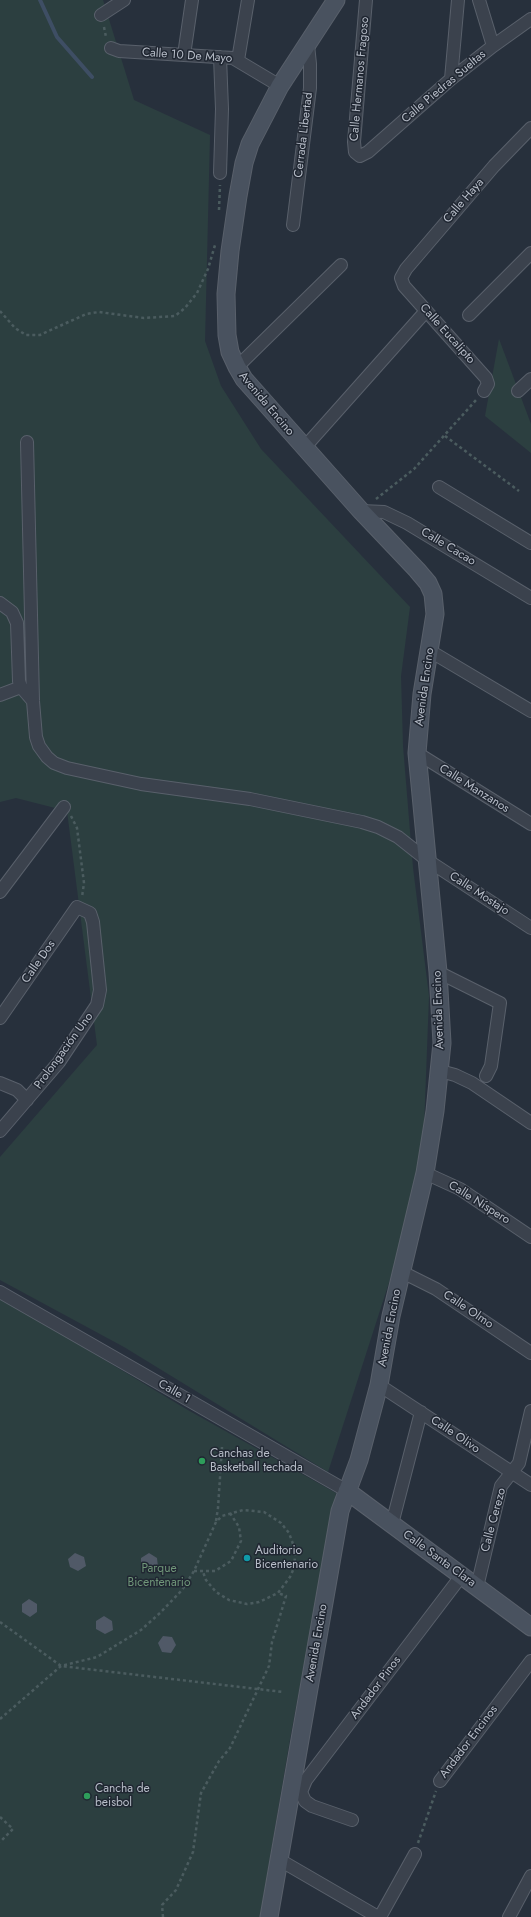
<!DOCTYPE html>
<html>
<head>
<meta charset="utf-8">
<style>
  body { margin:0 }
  canvas { display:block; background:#27303c }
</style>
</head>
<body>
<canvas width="531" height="1917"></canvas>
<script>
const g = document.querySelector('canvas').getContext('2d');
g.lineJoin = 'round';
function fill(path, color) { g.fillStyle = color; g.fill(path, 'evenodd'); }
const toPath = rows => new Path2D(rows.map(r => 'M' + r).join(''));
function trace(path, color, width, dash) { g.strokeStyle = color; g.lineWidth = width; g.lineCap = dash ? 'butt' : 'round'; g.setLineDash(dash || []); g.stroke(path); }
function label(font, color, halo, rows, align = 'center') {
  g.font = font + ' Jost,sans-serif'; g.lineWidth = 3; g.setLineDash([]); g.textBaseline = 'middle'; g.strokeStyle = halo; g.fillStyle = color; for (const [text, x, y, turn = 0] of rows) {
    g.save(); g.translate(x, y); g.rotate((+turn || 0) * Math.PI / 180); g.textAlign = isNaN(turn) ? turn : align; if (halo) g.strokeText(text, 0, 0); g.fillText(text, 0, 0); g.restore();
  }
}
const green = toPath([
  [0,0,103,0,134,100,210,135,205,341,221,386,261,449,410,607,401,676,403,746,413,868,429,996,422,1180,328,1472,124,1347,0,1280,0,1157,97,1045,67,811,16,798,0,802],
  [499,339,531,424,531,453,485,416],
  [0,1297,186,1409,336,1493,290,1739,260,1917,0,1917]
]);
const stream = toPath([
  [40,0,57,37,92,77]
]);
const building = toPath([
  [75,1553,84,1557,86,1566,78,1571,70,1567,68,1559],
  [149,1553,157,1558,158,1567,150,1571,141,1566,141,1558],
  [29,1599,37,1604,37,1612,30,1617,22,1612,22,1604],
  [104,1616,112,1621,113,1630,105,1634,96,1629,96,1621],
  [163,1636,172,1637,176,1645,171,1653,162,1652,158,1643]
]);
const path = toPath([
  [104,27,106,37],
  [219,210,220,185],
  [0,311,15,328,26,335,40,335,86,314,99,312,144,318,175,316,185,308,197,293,208,269,215,245],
  [445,436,519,491],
  [376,499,414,469,477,399],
  [71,816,77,828,84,883,82,897],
  [216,1521,218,1508,222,1447],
  [194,1571,215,1571,231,1561,241,1541,239,1527,230,1513],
  [0,1622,61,1666,283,1692],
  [0,1719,61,1666,97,1657,141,1630,160,1613,182,1590,194,1571,216,1522,222,1516,243,1510,264,1512,281,1523,289,1533,293,1544,295,1556,294,1568,290,1577,278,1593,259,1602,247,1604,229,1600,216,1592,206,1580,203,1572],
  [0,1817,13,1829,0,1842],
  [418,1843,436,1791],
  [163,1917,162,1905,176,1890,193,1852,201,1793,219,1761,230,1748,269,1666,272,1642,286,1596,278,1593]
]);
const street = toPath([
  [366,0,354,142,355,152,360,156,368,152,451,79,493,46,531,19],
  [479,0,493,46],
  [101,15,124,0],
  [111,48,119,51,233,58,280,86],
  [184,55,192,0],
  [238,60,248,0],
  [451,79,458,0],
  [220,173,222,109,220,57],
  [293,225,310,88,310,64,308,45],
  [469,315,531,253],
  [237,367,341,265],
  [484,391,488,384,486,378,404,286,401,278,406,269,494,166,531,128],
  [518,391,531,379],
  [27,442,33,701,36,737,39,746,47,757,54,763,67,768,141,784,250,799,362,822,378,827,398,837,427,860,531,928],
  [304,448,426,311],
  [439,487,531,543],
  [361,511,384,512,407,523,531,598],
  [0,603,12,612,17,623,19,681,21,687,33,701],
  [430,651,531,711],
  [0,695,21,687],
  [417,753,531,824],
  [0,892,64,807],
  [438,972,500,1003,491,1066,486,1076],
  [0,1018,77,907,90,913,93,922,100,990,97,1005,59,1062,0,1131],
  [440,1071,455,1075,472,1083,531,1123],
  [0,1083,17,1090,27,1100],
  [425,1173,460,1189,531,1237],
  [402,1272,436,1289,531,1353],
  [0,1292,347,1491],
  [379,1385,531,1485],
  [392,1524,421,1412],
  [477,1587,501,1486,519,1463,531,1411],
  [440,1781,531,1661],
  [291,1786,301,1792,306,1780,462,1575],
  [301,1792,305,1801,312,1806,352,1820],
  [278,1859,378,1917],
  [380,1917,415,1854],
  [509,1917,531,1876]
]);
const secondary = toPath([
  [347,1491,531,1627],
  [269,1917,340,1511,359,1460,379,1385,391,1316,425,1173,435,1111,442,1043,438,972,417,753,422,694,435,614,433,594,428,583,417,570,361,511,244,379,237,367,230,352,227,335,226,294,230,251,238,196,244,163,250,144,280,86,336,0]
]);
const markers = [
  [202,1461,4,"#2e9e5b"],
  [247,1558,4,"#0f9aa8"],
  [87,1796,4,"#2e9e5b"]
];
const streetNames = [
  ["Calle 10 De Mayo",187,56,4],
  ["Calle Hermanos Fragoso",360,79,-85],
  ["Calle Piedras Sueltas",444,87,-40],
  ["Cerrada Libertad",304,135,-83],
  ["Calle Haya",464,201,-49],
  ["Calle Eucalipto",447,334,48],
  ["Avenida Encino",266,404,50],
  ["Calle Cacao",448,547,31],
  ["Avenida Encino",425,687,-82],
  ["Calle Manzanos",474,789,32],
  ["Calle Mostajo",479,894,33],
  ["Calle Dos",39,962,-55],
  ["Avenida Encino",439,1010,-92],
  ["Prolongación Uno",64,1051,-54],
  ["Calle Níspero",479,1203,32],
  ["Calle Olmo",468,1310,34],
  ["Avenida Encino",390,1328,-79],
  ["Calle 1",174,1392,30],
  ["Calle Olivo",455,1435,34],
  ["Calle Cerezo",494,1520,-75],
  ["Calle Santa Clara",439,1559,36],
  ["Avenida Encino",317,1643,-80],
  ["Andador Pinos",376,1688,-53],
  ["Andador Encinos",469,1742,-53]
];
const poiNames = [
  ["Canchas de",210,1454],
  ["Basketball techada",210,1468],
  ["Auditorio",255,1551],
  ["Bicentenario",255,1565],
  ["Cancha de",95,1789],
  ["beisbol",95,1803]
];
const parkNames = [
  ["Parque",159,1569],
  ["Bicentenario",159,1583]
];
fill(green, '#2c3f40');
trace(stream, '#3e4e64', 4);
fill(building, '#505967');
trace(street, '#59606b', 14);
trace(secondary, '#59606b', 19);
trace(path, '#4b5c5f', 2.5, [3, 3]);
trace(street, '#3b424d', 12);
trace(secondary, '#49525f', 17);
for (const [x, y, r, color] of markers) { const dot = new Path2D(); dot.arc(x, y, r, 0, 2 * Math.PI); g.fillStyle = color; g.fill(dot); trace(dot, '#202732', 1.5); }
label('12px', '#b7bdc8', '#202732', streetNames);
label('12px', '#b7bdc8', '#202732', poiNames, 'left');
label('12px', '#709679', '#202732', parkNames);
</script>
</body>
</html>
